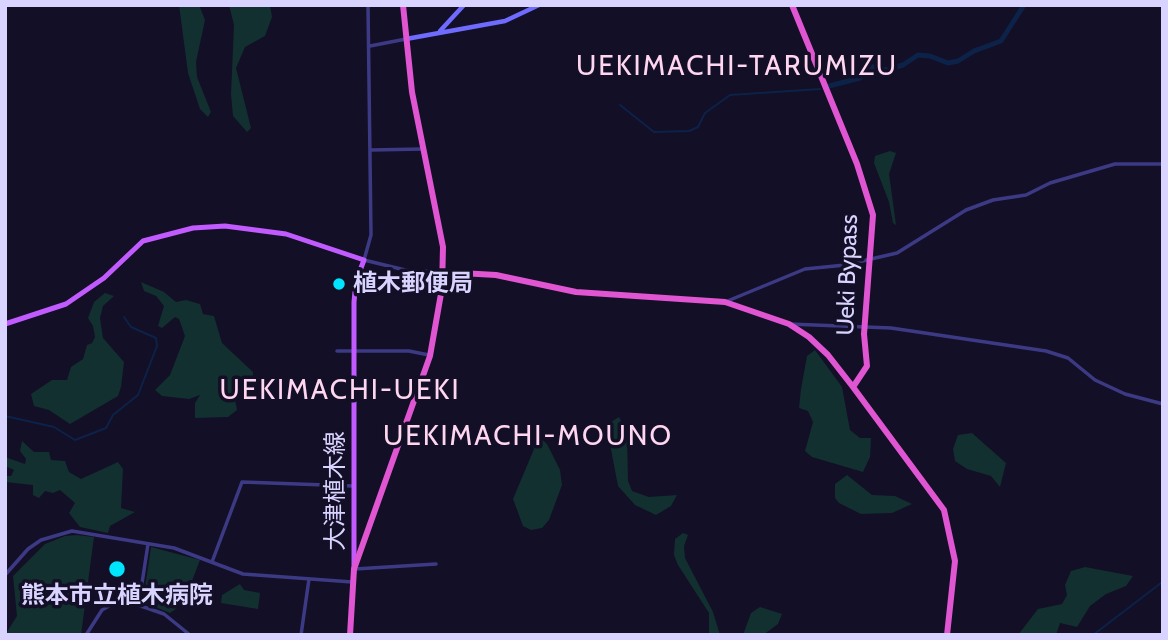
<!DOCTYPE html>
<html>
<head>
<meta charset="utf-8">
<style>
  body { margin:0 }
  #map { position:relative; width:1168px; height:640px; overflow:hidden; background:#130f26; font-family:Cabin,sans-serif }
  canvas { display:block }
  .frame { position:absolute; inset:0; border:7px solid #d9d4ff; pointer-events:none }
</style>
</head>
<body>
<div id="map">
<canvas width="1168" height="640"></canvas>
<div class="frame"></div>
</div>
<script>
const g = document.querySelector('canvas').getContext('2d');
g.lineJoin = 'round';
function fill(path, color) { g.fillStyle = color; g.fill(path, 'evenodd'); }
const toPath = rows => new Path2D(rows.map(r => 'M' + r).join(''));
function trace(path, color, width, dash) { g.strokeStyle = color; g.lineWidth = width; g.lineCap = dash ? 'butt' : 'round'; g.setLineDash(dash || []); g.stroke(path); }
function label(font, color, halo, rows, align = 'center') {
  g.font = font + ' Cabin,"Noto Sans JP",sans-serif'; g.lineWidth = 7; g.setLineDash([]); g.textBaseline = 'middle'; g.strokeStyle = halo; g.fillStyle = color; for (const [text, x, y, turn = 0] of rows) {
    g.save(); g.translate(x, y); g.rotate((+turn || 0) * Math.PI / 180); g.textAlign = isNaN(turn) ? turn : align; if (halo) g.strokeText(text, 0, 0); g.fillText(text, 0, 0); g.restore();
  }
}
const green = toPath([
  [179,5,199,5,205,20,196,62,197,77,211,112,208,117,200,109,188,73],
  [229,5,270,5,272,17,265,36,245,47,236,68,251,128,247,132,233,116,231,94,234,25],
  [890,151,896,153,889,174,896,225,893,223,889,202,874,163,875,156],
  [141,282,164,292,176,302,186,300,200,304,203,314,214,316,222,343,253,372,253,383,240,391,235,400,237,410,228,417,195,418,195,403,200,395,189,399,162,396,155,390,170,375,185,336,179,319,175,317,162,328,158,326,164,306,156,296,144,291],
  [105,293,114,296,103,306,100,318,103,338,124,362,121,387,118,396,70,424,49,410,34,406,31,394,52,380,67,380,71,367,83,359,87,345,92,343,95,337,93,326,88,318,94,302],
  [815,350,842,387,850,430,860,438,871,438,870,457,863,472,812,457,805,451,813,422,808,411,799,408,801,389,807,356],
  [619,417,627,434,628,481,632,491,649,497,677,495,671,506,656,515,635,505,618,486,609,439,611,422],
  [533,431,547,444,560,470,562,485,549,520,542,528,531,530,523,526,513,499,534,449,528,439],
  [972,433,1006,463,1000,487,991,476,967,469,955,461,953,449,958,435],
  [22,441,34,452,49,452,51,460,65,461,69,472,81,479,118,462,123,469,121,508,135,512,110,526,108,533,80,527,69,513,75,503,60,490,53,493,45,491,39,498,33,495,33,485,5,482,5,476,11,476,14,470,5,466,5,457,25,464,26,459,20,451],
  [847,475,872,495,895,496,912,504,892,513,861,514,839,503,835,498,835,484],
  [683,533,688,535,684,546,685,558,713,612,720,635,709,635,709,613,678,565,674,555,675,539],
  [77,535,94,537,81,635,5,635,17,616,13,576,45,544,65,536],
  [151,547,200,560,190,586,192,598,170,613,143,602],
  [1085,567,1133,576,1126,586,1106,594,1090,606,1077,627,1060,623,1056,635,1018,635,1038,609,1062,604,1067,595,1065,585,1071,571],
  [240,584,244,590,260,593,258,609,221,603,222,595],
  [760,607,782,614,778,624,763,635,743,635,751,613]
]);
const stream = toPath([
  [620,105,654,132,689,131,698,127,705,113,730,95,820,89],
  [5,416,54,427,75,440,106,428,113,415,138,395,157,346,156,338,131,327,124,317],
  [1093,635,1161,583]
]);
const river = toPath([
  [829,86,860,78,869,66,886,70,903,65,918,55,930,56,948,63,958,61,974,51,1001,41,1024,5]
]);
const tertiary = toPath([
  [368,5,371,235,364,260,405,270,441,272],
  [370,46,406,39],
  [371,150,423,149],
  [725,302,805,269,845,265,897,253,966,210,993,200,1026,195,1050,183,1115,164,1163,164],
  [789,324,891,328,1046,351,1068,358,1095,380,1125,394,1163,404],
  [337,351,409,351,429,355],
  [212,562,242,482,353,486],
  [355,569,436,564],
  [5,575,28,549,41,540,72,531,174,548,243,574,352,582],
  [139,603,148,544],
  [86,635,102,610,121,599,164,614,190,635],
  [301,635,309,579]
]);
const secondary = toPath([
  [440,31,464,5],
  [406,39,505,21,539,5]
]);
const primary = toPath([
  [5,324,66,304,104,278,143,241,193,228,225,226,286,234,364,260,356,281,354,302,354,569]
]);
const trunk = toPath([
  [792,5,857,164,873,215,864,334,867,366,853,387],
  [443,272,496,275,576,292,725,302,789,324,809,337,828,355,853,387,944,510,955,561,947,635],
  [350,635,354,569,430,356,442,288,443,247,412,92,403,5]
]);
const markers = [
  [339,284,7,"#00e5ff"],
  [117,569,9,"#00e5ff"]
];
const streetNames = [
  ["Ueki Bypass",848,275,-88],
  ["大津植木線",336,491,-90]
];
const poiNames = [
  ["植木郵便局",353,284],
  ["熊本市立植木病院",117,596,"center"]
];
const quarterNames = [
  ["UEKIMACHI-TARUMIZU",737,67],
  ["UEKIMACHI-UEKI",340,391],
  ["UEKIMACHI-MOUNO",528,437]
];
fill(green, '#12302f');
trace(stream, '#0c2248', 2);
trace(river, '#0c2248', 5);
trace(tertiary, '#3d3a85', 3.5);
trace(secondary, '#6f6bff', 4.5);
trace(primary, '#c25bff', 5);
trace(trunk, '#e055d1', 6);
for (const [x, y, r, color] of markers) { const dot = new Path2D(); dot.arc(x, y, r, 0, 2 * Math.PI); g.fillStyle = color; g.fill(dot); trace(dot, '#130f26', 2.5); }
label('24px', '#d9d4ff', '#130f26', streetNames);
label('bold 24px', '#d9d4ff', '#130f26', poiNames, 'left');
g.letterSpacing = '2px';
label('28px', '#ffd6f0', '#130f26', quarterNames);
g.letterSpacing = '0px';
</script>
</body>
</html>
